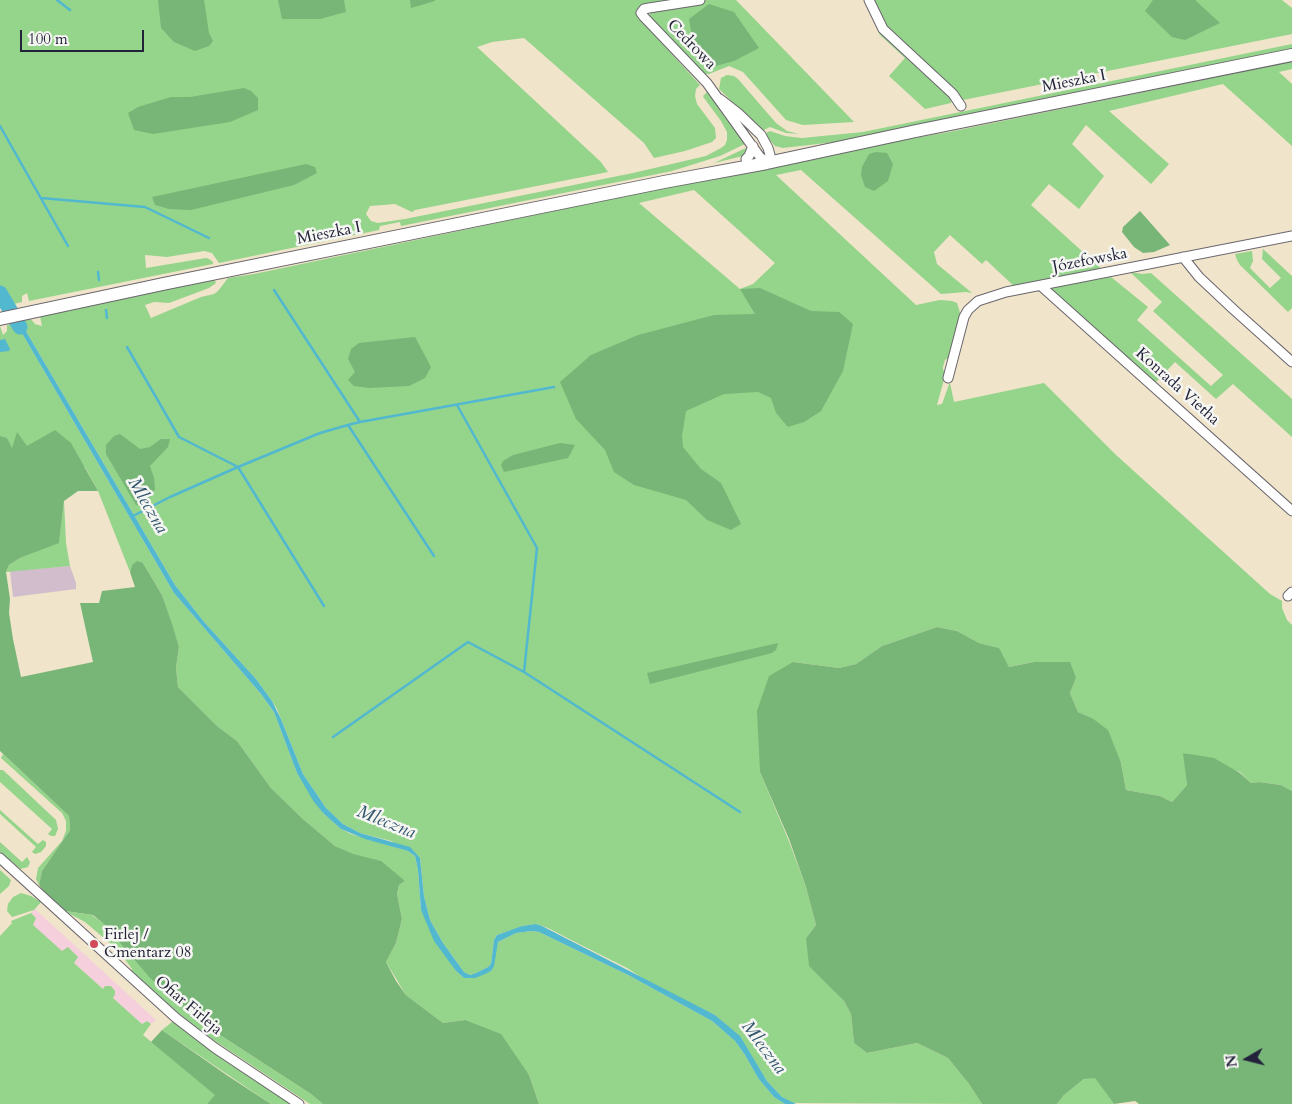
<!DOCTYPE html>
<html>
<head>
<meta charset="utf-8">
<style>
  body { margin:0 }
  #map { position:relative; width:1292px; height:1104px; overflow:hidden; background:#f0e4ca; font-family:Cardo,serif }
  canvas { display:block }
  .north { position:absolute; left:1222px; top:1034px; width:50px; height:50px; -webkit-text-stroke:4px #f6f6f2; paint-order:stroke; rotate:262deg; font-size:14px; font-weight:700; line-height:20px; text-align:center; color:#22223b }
  .north::after { content:''; display:block; margin:auto; width:18px; height:22px; background:#22223b; clip-path:polygon(50% 0,100% 100%,50% 72%,0 100%) }
  .scale { position:absolute; left:20px; top:30px; width:124px; height:22px; box-sizing:border-box; border:2px solid #22223b; border-top:0; padding-left:6px; font-size:15px; line-height:18px; white-space:nowrap; color:#22223b; -webkit-text-stroke:4px #f6f6f2; paint-order:stroke }
</style>
</head>
<body>
<div id="map">
<canvas width="1292" height="1104"></canvas>
<div class="north">N</div>
<div class="scale">100 m</div>
</div>
<script>
const g = document.querySelector('canvas').getContext('2d');
g.lineJoin = 'round';
function fill(path, color) { g.fillStyle = color; g.fill(path, 'evenodd'); }
const toPath = rows => new Path2D(rows.map(r => 'M' + r).join(''));
function trace(path, color, width, dash) { g.strokeStyle = color; g.lineWidth = width; g.lineCap = dash ? 'butt' : 'round'; g.setLineDash(dash || []); g.stroke(path); }
function label(font, color, halo, rows, align = 'center') {
  g.font = font + ' Cardo,serif'; g.lineWidth = 5; g.setLineDash([]); g.textBaseline = 'middle'; g.strokeStyle = halo; g.fillStyle = color; for (const [text, x, y, turn = 0] of rows) {
    g.save(); g.translate(x, y); g.rotate((+turn || 0) * Math.PI / 180); g.textAlign = isNaN(turn) ? turn : align; if (halo) g.strokeText(text, 0, 0); g.fillText(text, 0, 0); g.restore();
  }
}
const built = toPath([
  [35,909,156,1020,151,1024,147,1021,142,1024,74,963,32,925,36,918,31,913]
]);
const industrial = toPath([
  [70,566,76,583,76,589,13,597,10,571]
]);
const green = toPath([
  [0,0,736,0,854,122,803,125,786,120,743,72,729,66,709,74,704,74,649,16,651,11,639,9,637,11,637,16,700,85,696,89,695,96,697,104,715,128,716,138,712,142,685,151,654,158,644,143,524,38,492,42,477,47,601,162,608,172,415,210,412,212,395,204,370,206,366,214,371,221,378,223,405,219,633,173,706,156,721,148,725,145,727,140,727,132,721,121,704,98,703,96,707,92,747,143,720,156,672,171,401,226,400,222,380,226,379,230,219,263,212,253,204,251,167,257,145,255,146,268,206,258,209,259,213,262,213,264,29,301,27,293,22,296,22,302,10,305,0,287],
  [874,0,1282,0,1292,8,1292,34,963,100,884,25],
  [881,31,952,99,951,103,925,109,889,76,905,58,879,34],
  [1292,44,1292,49,1101,87,844,141,783,148,775,146,764,134,770,131,785,136,802,138,863,132],
  [1292,60,1292,69,1279,72,1292,84,1292,146,1223,84,1109,111,1169,164,1151,184,1086,125,1072,144,1104,176,1079,209,1049,184,1031,205,1105,272,1015,287,986,260,982,264,950,235,934,252,937,264,972,293,966,292,941,294,801,170,776,175,916,305,940,300,952,301,957,303,961,316,948,358,945,360,943,367,943,370,946,372,937,405,942,404,952,376,950,383,954,402,1044,383,1115,454,1270,594,1282,601,1282,608,1287,620,1292,625,1292,791,1281,785,1259,782,1251,783,1240,772,1184,753,1187,785,1172,802,1160,796,1126,790,1121,763,1092,718,1078,712,1070,693,1076,678,1034,662,1009,667,998,648,979,643,957,631,937,627,882,646,856,664,839,668,793,662,760,772,788,839,806,887,816,925,806,938,830,986,844,1001,851,1014,854,1043,867,1053,917,1043,948,1058,969,1084,982,1104,792,1103,782,1097,767,1081,739,1036,715,1015,655,986,627,968,579,944,548,928,536,924,523,926,497,935,494,940,491,964,488,967,476,973,470,975,464,972,443,943,430,920,424,896,420,858,391,841,360,833,343,824,326,808,303,774,277,709,272,701,256,679,205,623,175,585,20,321,31,319,35,324,42,326,40,316,214,279,216,283,209,288,169,303,154,302,145,305,151,318,201,297,214,294,218,291,228,278,254,274,630,195,891,142,949,132,1222,76],
  [694,190,775,263,753,284,740,289,639,203],
  [727,75,734,76,738,79,776,123,787,131,799,134,786,133,770,127,762,131,719,89,721,78],
  [748,147,748,152,743,156,714,163],
  [1263,249,1292,276,1292,308,1288,312,1240,265,1237,260,1235,254,1252,251,1253,261,1250,268,1270,288,1281,278,1262,259],
  [1130,272,1142,274,1151,273,1292,399,1292,437,1233,384,1216,399,1175,362,1156,382,1154,382,1051,289,1051,287,1111,277,1148,307,1137,320,1211,386,1223,375,1153,311,1162,302],
  [16,323,174,593,261,694,274,712,297,773,324,814,341,829,351,834,408,851,415,856,418,870,421,910,456,971,464,978,491,971,498,942,516,933,532,931,539,932,630,976,712,1021,735,1041,745,1055,758,1078,774,1097,785,1104,539,1104,529,1075,465,1020,443,1023,406,995,386,962,396,943,402,919,397,894,399,885,405,881,335,846,303,819,271,788,237,741,217,726,178,687,176,668,179,647,162,595,143,563,132,565,130,572,98,491,85,467,26,446,12,448,0,436,0,326,3,335,7,331,7,325],
  [64,501,66,543,70,566,6,572,9,565,20,558,59,542],
  [3,754,69,816,70,830,42,871,39,885,36,879,38,868,62,841,66,831,66,821,62,813,1,758],
  [0,770,3,770,56,820,58,829,55,836,51,836,48,834,52,829,0,782],
  [0,810,38,844,43,840,46,842,46,846,41,852,35,854,32,852,36,847,0,814],
  [0,842,22,862,27,857,30,862,28,867,20,869,0,852],
  [0,870,11,880,9,886,0,894],
  [21,893,31,896,41,902,34,910,12,917,7,911,8,904,13,897],
  [65,911,92,915,105,925,197,1020,311,1094,323,1104,310,1104,194,1027,131,971,132,969,118,950,85,922,70,914,69,915],
  [31,913,36,918,33,925,62,951,68,947,78,957,74,963,103,989,105,986,111,986,115,991,115,994,113,998,142,1024,147,1021,151,1024,143,1035,216,1095,207,1104,0,1104,0,936,12,923,11,921],
  [172,1022,176,1023,225,1061,291,1104,271,1104,162,1030],
  [1095,1077,1114,1104,1057,1104,1064,1095,1084,1079]
]);
const forest = toPath([
  [158,0,204,0,209,33,213,41,209,46,195,51,174,42,161,28],
  [278,0,344,0,346,12,320,19,282,19],
  [410,0,435,0,435,1,411,8],
  [1153,0,1195,0,1220,23,1185,40,1172,37,1145,11],
  [709,4,734,12,759,48,734,61,712,67,694,48,689,19],
  [244,88,251,91,258,98,258,110,230,122,153,134,134,130,128,113,138,107,171,97,190,97],
  [876,152,887,153,893,164,888,181,874,191,865,187,861,175,862,167,869,154],
  [306,164,315,167,317,173,294,185,191,210,169,209,155,205,152,197],
  [1140,211,1170,245,1154,252,1143,253,1134,247,1122,232,1123,227],
  [760,288,811,311,839,312,853,324,843,371,821,411,804,422,788,427,776,413,771,398,758,392,724,394,686,411,682,436,683,447,701,469,721,483,741,524,731,530,707,520,686,500,634,485,614,472,605,450,576,419,560,382,591,355,638,335,714,315,755,314,740,289],
  [415,337,431,367,425,378,409,386,369,388,354,386,348,380,355,372,348,359,351,349,359,343],
  [55,430,71,443,98,491,78,491,64,501,59,543,20,558,9,565,6,572,10,599,9,613,13,639,21,677,93,662,80,603,99,603,102,591,135,587,130,572,132,565,137,561,143,563,162,595,173,627,179,647,176,668,178,687,217,726,237,741,271,788,303,819,335,846,353,854,381,861,405,881,399,885,397,894,402,919,396,943,386,962,396,981,406,995,443,1023,465,1020,501,1034,529,1075,539,1104,323,1104,311,1094,197,1020,150,978,105,925,93,915,65,911,46,895,39,885,42,871,70,830,69,816,0,751,0,436,7,438,12,448,17,432,27,446],
  [120,434,140,449,150,447,161,439,170,439,168,447,150,466,154,478,155,489,150,498,140,505,136,505,106,454,106,445,114,436],
  [560,443,575,445,568,458,504,472,501,465,503,461,513,455],
  [937,627,957,631,979,643,999,648,1009,667,1034,662,1070,662,1076,678,1070,693,1078,712,1092,718,1108,730,1121,763,1126,790,1160,796,1172,802,1187,785,1183,753,1214,758,1240,773,1251,783,1259,782,1281,785,1292,791,1292,1104,1139,1104,1135,1101,1114,1104,1095,1078,1084,1079,1064,1095,1057,1104,982,1104,969,1084,948,1058,917,1043,867,1053,854,1043,851,1014,844,1001,809,966,806,938,816,925,806,887,789,839,760,772,757,711,769,676,793,662,839,668,856,664,882,646],
  [778,643,776,650,772,653,650,684,647,673],
  [162,1030,228,1076,271,1104,207,1104,215,1095,151,1042]
]);
const water = toPath([
  [20,321,175,585,205,623,256,679,272,701,281,719,303,774,326,808,343,824,360,833,410,847,420,858,424,896,430,920,443,943,464,972,470,975,476,973,488,967,491,964,494,940,497,935,522,926,536,924,542,926,715,1015,740,1036,767,1081,782,1097,796,1104,785,1104,774,1097,758,1078,745,1055,735,1041,712,1021,630,976,539,932,532,931,516,933,498,942,494,966,491,971,485,974,475,978,464,978,456,971,434,941,421,910,418,870,415,856,408,851,365,839,341,829,324,814,314,802,297,773,274,712,261,694,174,593,16,323],
  [5,339,10,349,9,351,0,352,0,340]
]);
const stream = toPath([
  [57,0,70,10],
  [0,126,68,246],
  [41,198,145,207,209,238],
  [98,272,99,280],
  [274,290,360,422,554,387],
  [106,310,107,318],
  [127,347,179,437,238,467],
  [457,405,537,548,524,672],
  [360,422,348,425,434,556],
  [133,516,170,497,238,467],
  [324,606,238,467,320,433,348,425],
  [333,737,468,642,524,672,740,812]
]);
const river = toPath([
  [0,293,20,327]
]);
const street = toPath([
  [700,0,649,8,644,9,641,13,644,17,707,83,760,157,767,163,770,155,768,148,761,135,738,113,720,99],
  [869,0,883,29,953,94,961,106],
  [746,159,749,156,753,146],
  [1183,257,1199,277,1233,309,1292,362],
  [1041,286,1292,511],
  [948,378,964,317,968,310,978,301,1006,292,1292,236],
  [1288,596,1292,592],
  [0,858,176,1018,215,1048,299,1104]
]);
const secondary = toPath([
  [0,319,163,284,664,182,767,163,916,131,1292,55]
]);
const markers = [
  [94,944,5,"#d1495b"]
];
const streetNames = [
  ["Cedrowa",691,45,46],
  ["Mieszka I",1074,82,-11],
  ["Mieszka I",329,234,-11],
  ["Józefowska",1090,261,-11],
  ["Konrada Vietha",1177,387,42],
  ["Ofiar Firleja",188,1006,40]
];
const poiNames = [
  ["Firlej /",104,935],
  ["Cmentarz 08",104,953]
];
const waterNames = [
  ["Mleczna",147,506,60],
  ["Mleczna",386,823,22],
  ["Mleczna",763,1048,53]
];
fill(built, '#f5cfdb');
fill(industrial, '#d1bdcc');
fill(green, '#95d48b');
fill(forest, '#78b677');
fill(water, '#51b8cf');
trace(stream, '#51b8cf', 2.5);
trace(river, '#51b8cf', 15);
trace(street, '#6a666d', 11);
trace(secondary, '#6a666d', 14);
trace(street, '#fff', 9);
trace(secondary, '#fff', 12);
for (const [x, y, r, color] of markers) { const dot = new Path2D(); dot.arc(x, y, r, 0, 2 * Math.PI); g.fillStyle = color; g.fill(dot); trace(dot, '#f6f6f2', 2); }
label('16px', '#22223b', '#f6f6f2', streetNames);
label('16px', '#22223b', '#f6f6f2', poiNames, 'left');
label('italic 18px', '#32566f', '#f6f6f2', waterNames);
</script>
</body>
</html>
